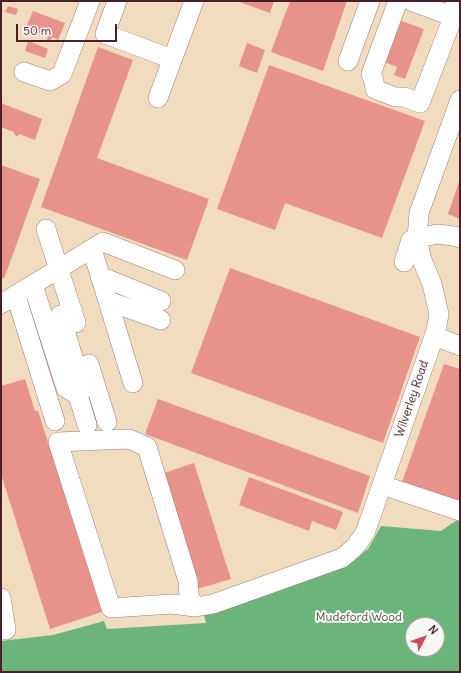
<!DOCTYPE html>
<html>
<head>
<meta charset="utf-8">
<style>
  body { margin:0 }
  #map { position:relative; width:461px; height:673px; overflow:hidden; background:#f2dcbf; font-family:Delius,sans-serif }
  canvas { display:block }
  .frame { position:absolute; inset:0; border:2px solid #4a1f2b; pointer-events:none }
  .north { position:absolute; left:405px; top:617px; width:40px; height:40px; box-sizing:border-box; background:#f6f6f2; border:1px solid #b1a0a2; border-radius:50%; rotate:49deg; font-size:11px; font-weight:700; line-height:16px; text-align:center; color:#4a1f2b }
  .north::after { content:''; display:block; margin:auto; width:14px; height:18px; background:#d1495b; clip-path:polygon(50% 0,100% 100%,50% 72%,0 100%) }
  .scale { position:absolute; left:16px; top:24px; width:101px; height:18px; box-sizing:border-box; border:2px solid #4a1f2b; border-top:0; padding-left:5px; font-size:12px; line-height:14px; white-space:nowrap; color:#4a1f2b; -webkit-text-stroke:3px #f6f6f2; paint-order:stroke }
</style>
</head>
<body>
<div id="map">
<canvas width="461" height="673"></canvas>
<div class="frame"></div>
<div class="north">N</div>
<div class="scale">50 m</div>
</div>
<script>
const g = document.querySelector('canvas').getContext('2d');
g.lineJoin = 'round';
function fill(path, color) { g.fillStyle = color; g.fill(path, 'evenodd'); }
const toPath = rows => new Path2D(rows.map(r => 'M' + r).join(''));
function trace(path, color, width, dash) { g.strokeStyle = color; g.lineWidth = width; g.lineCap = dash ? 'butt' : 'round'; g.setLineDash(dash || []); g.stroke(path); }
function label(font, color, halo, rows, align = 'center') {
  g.font = font + ' Delius,sans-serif'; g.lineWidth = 4; g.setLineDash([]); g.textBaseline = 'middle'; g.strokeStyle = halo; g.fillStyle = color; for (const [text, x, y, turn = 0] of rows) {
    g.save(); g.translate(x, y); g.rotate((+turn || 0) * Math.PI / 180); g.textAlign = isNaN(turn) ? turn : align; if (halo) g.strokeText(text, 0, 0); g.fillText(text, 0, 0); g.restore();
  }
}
const forest = toPath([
  [460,518,460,672,1,672,1,641,53,635,104,621,107,629,206,623,204,615,345,565,368,549,381,526,441,531],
  [413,625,437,625,437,649,413,649]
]);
const building = toPath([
  [237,1,274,1,270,13],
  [290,1,347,1,323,71,271,52],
  [8,6,18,9,16,15,5,12],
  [33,11,65,23,58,40,52,37,51,41,47,40,48,36,26,28],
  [399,20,424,29,405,79,394,75,397,67,384,62],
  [28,41,48,49,45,58,25,51],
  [247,43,265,50,257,73,239,66],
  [98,47,133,60,97,158,209,199,187,260,41,207],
  [269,65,425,121,382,238,285,203,275,230,217,209],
  [1,103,42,119,35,140,19,134,18,136,16,136,14,134,14,132,1,127],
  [1,165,40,179,4,279,1,277],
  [460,179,460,219,448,214],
  [230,268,420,337,383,443,191,373],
  [444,364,460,369,460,499,459,503,402,482],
  [25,379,35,411,38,411,102,612,50,629,1,474,1,386],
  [158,399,370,476,358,513,145,434],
  [194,463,231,579,197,589,161,474],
  [249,477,343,512,336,530,312,521,309,531,239,505]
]);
const minor = toPath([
  [117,1,105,34,172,59],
  [398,1,371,74,374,81,375,89,395,97,404,97,420,103,453,17],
  [411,1,460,19],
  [455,1,460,3],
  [348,61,370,1],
  [24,72,50,81,62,74,90,1],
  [158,98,194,1],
  [46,229,76,323],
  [92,249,133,383],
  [404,262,411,240,437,234,454,236,460,238],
  [100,276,161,301],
  [33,285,66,388,74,393,83,389,60,315,73,311],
  [16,296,55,421],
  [108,301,161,320],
  [1,304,103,242,175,270],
  [434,336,460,346],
  [89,364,107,422],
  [77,392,87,425],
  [382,485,460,511],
  [1,598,6,630],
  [195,607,189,596,188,581,147,447,129,439,58,442,111,608,172,604,195,607,213,604,342,558,355,547,365,533,436,331,439,314,432,284,422,260,417,238,419,213,460,100]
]);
const streetNames = [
  ["Wilverley Road",412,399,-71]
];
const parkNames = [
  ["Mudeford Wood",359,618]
];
fill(forest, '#6bb57d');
fill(building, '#e8928c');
trace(minor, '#9e7e75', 20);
trace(minor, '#fff', 19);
label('12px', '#4a1f2b', '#f6f6f2', streetNames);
label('12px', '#5b554a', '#f6f6f2', parkNames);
</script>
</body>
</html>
